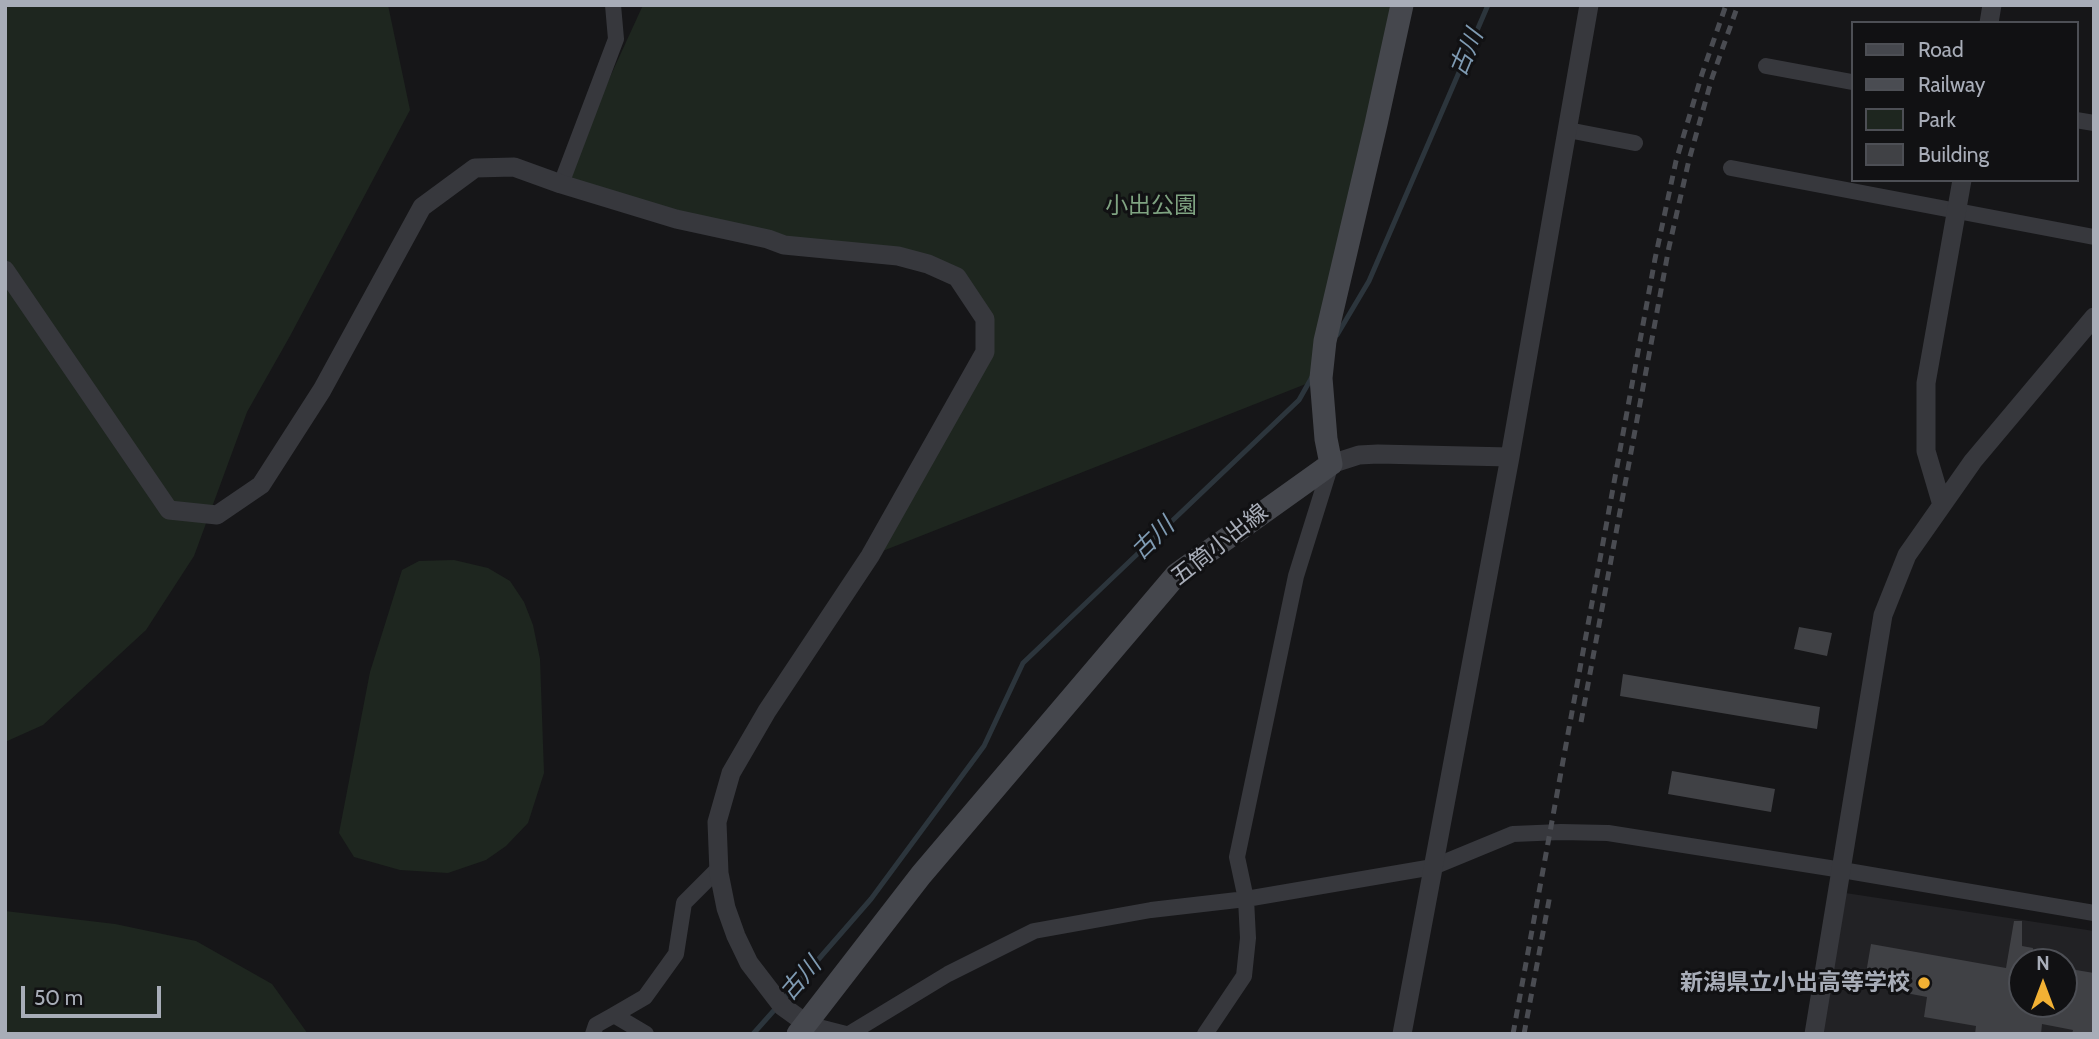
<!DOCTYPE html>
<html>
<head>
<meta charset="utf-8">
<style>
  body { margin:0 }
  #map { position:relative; width:2099px; height:1039px; overflow:hidden; background:#161618; font-family:Cabin,sans-serif }
  canvas { display:block }
  .frame { position:absolute; inset:0; border:7px solid #a8adb8; pointer-events:none }
  .legend { position:absolute; left:1851px; top:21px; width:228px; height:161px; box-sizing:border-box; background:#111113; border:2px solid #4d4f55; margin:0; padding:9px 12px; list-style:none; font-size:21px; color:#a8adb8 }
  .legend li { display:flex; align-items:center; gap:14px; height:35px }
  .legend b { width:35px; border:2px solid #4d4f55 }
  .north { position:absolute; left:2008px; top:948px; width:70px; height:70px; box-sizing:border-box; background:#111113; border:2px solid #4d4f55; border-radius:50%; rotate:0deg; font-size:19px; font-weight:700; line-height:28px; text-align:center; color:#a8adb8 }
  .north::after { content:''; display:block; margin:auto; width:24px; height:32px; background:#f2b134; clip-path:polygon(50% 0,100% 100%,50% 72%,0 100%) }
  .scale { position:absolute; left:21px; top:986px; width:140px; height:32px; box-sizing:border-box; border:4px solid #a8adb8; border-top:0; padding-left:9px; font-size:21px; line-height:24px; white-space:nowrap; color:#a8adb8; -webkit-text-stroke:5px #111113; paint-order:stroke }
</style>
</head>
<body>
<div id="map">
<canvas width="2099" height="1039"></canvas>
<div class="frame"></div>
<ul class="legend">
<li><b style="height:9px;background:#45474d"></b>Road</li>
<li><b style="height:9px;background:#4a4c52"></b>Railway</li>
<li><b style="height:19px;background:#1e261f"></b>Park</li>
<li><b style="height:19px;background:#404145"></b>Building</li>
</ul>
<div class="north">N</div>
<div class="scale">50 m</div>
</div>
<script>
const g = document.querySelector('canvas').getContext('2d');
g.lineJoin = 'round';
function fill(path, color) { g.fillStyle = color; g.fill(path, 'evenodd'); }
const toPath = rows => new Path2D(rows.map(r => 'M' + r).join(''));
function trace(path, color, width, dash) { g.strokeStyle = color; g.lineWidth = width; g.lineCap = dash ? 'butt' : 'round'; g.setLineDash(dash || []); g.stroke(path); }
function label(font, color, halo, rows, align = 'center') {
  g.font = font + ' Cabin,"Noto Sans JP",sans-serif'; g.lineWidth = 6; g.setLineDash([]); g.textBaseline = 'middle'; g.strokeStyle = halo; g.fillStyle = color; for (const [text, x, y, turn = 0] of rows) {
    g.save(); g.translate(x, y); g.rotate((+turn || 0) * Math.PI / 180); g.textAlign = isNaN(turn) ? turn : align; if (halo) g.strokeText(text, 0, 0); g.fillText(text, 0, 0); g.restore();
  }
}
const built = toPath([
  [1839,892,2094,931,2094,1034,1819,1034],
  [2022,962,2064,962,2064,1004,2022,1004]
]);
const green = toPath([
  [5,5,388,5,410,110,290,336,247,412,194,556,146,630,43,725,5,742],
  [643,5,1402,5,1321,378,870,556,985,352,985,319,957,277,928,264,784,245,561,184],
  [454,560,488,568,510,581,524,602,533,625,540,659,544,773,528,823,506,846,486,860,448,873,400,870,354,857,339,833,370,672,402,570,419,561],
  [5,911,115,924,196,941,272,984,308,1034,5,1034]
]);
const stream = toPath([
  [1337,335,1369,281,1488,5],
  [783,1000,871,899,984,746,1023,663,1299,400,1312,377],
  [753,1034,777,1007]
]);
const building = toPath([
  [1799,627,1832,633,1827,656,1794,649],
  [1623,674,1820,707,1817,729,1620,696],
  [1672,771,1775,789,1771,812,1668,794],
  [2014,921,2022,921,2022,946,2033,948,2031,962,2022,962,2022,1004,2064,1004,2064,968,2094,973,2094,1034,2072,1034,2073,1030,2042,1024,2041,1034,1975,1034,1976,1026,1924,1017,1927,997,1864,985,1871,944,2006,968]
]);
const minor = toPath([
  [1766,66,1852,82],
  [2076,120,2094,123],
  [1568,130,1635,143],
  [1731,168,2094,237],
  [561,184,616,39,613,5],
  [807,1024,846,1034],
  [593,1034,596,1025,614,1015],
  [646,1034,614,1015,645,997,676,954,684,903,719,868],
  [849,1034,948,974,1034,931,1151,910,1246,899,1433,867,1513,834,1561,832,1608,833,1842,870,2094,913],
  [1205,1034,1244,976,1248,938,1246,899,1237,857,1296,576,1331,464]
]);
const tertiary = toPath([
  [1989,23,1992,5],
  [5,270,169,510,217,515,261,485,322,390,422,207,475,168,514,167,561,184,676,219,768,239,784,245,898,256,928,264,957,277,985,319,985,352,870,556,767,711,731,773,717,822,719,873,726,908,736,936,749,963,782,1006,807,1024],
  [1331,464,1359,455,1378,454,1510,457],
  [1942,505,1926,451,1926,383,1962,180],
  [1402,1034,1510,457,1589,5],
  [1814,1034,1883,615,1907,555,1973,461,2094,317]
]);
const secondary = toPath([
  [798,1034,921,875,1177,574,1331,464,1326,439,1321,378,1325,341,1376,124,1402,5]
]);
const rail = toPath([
  [1581,722,1669,247,1689,160,1712,78,1738,5],
  [1513,1034,1655,259,1676,161,1702,74,1726,5],
  [1524,1034,1550,895]
]);
const markers = [
  [1924,983,7,"#f2b134"]
];
const parkNames = [
  ["小出公園",1151,206]
];
const streetNames = [
  ["五筒小出線",1220,545,-38]
];
const poiNames = [
  ["新潟県立小出高等学校",1910,983]
];
const waterNames = [
  ["古川",1467,53,-67],
  ["古川",1153,539,-44],
  ["古川",801,979,-49]
];
fill(built, '#222225');
fill(green, '#1e261f');
trace(stream, '#2c353c', 5);
fill(building, '#404145');
trace(minor, '#37383d', 16);
trace(tertiary, '#37383d', 19);
trace(secondary, '#45474d', 23);
trace(rail, '#4a4c52', 5, [9, 7]);
for (const [x, y, r, color] of markers) { const dot = new Path2D(); dot.arc(x, y, r, 0, 2 * Math.PI); g.fillStyle = color; g.fill(dot); trace(dot, '#111113', 2.5); }
label('23px', '#7fa381', '#111113', parkNames);
label('23px', '#a8adb8', '#111113', streetNames);
label('bold 23px', '#a8adb8', '#111113', poiNames, 'right');
label('italic 24px', '#7f9bb3', '#111113', waterNames);
</script>
</body>
</html>
